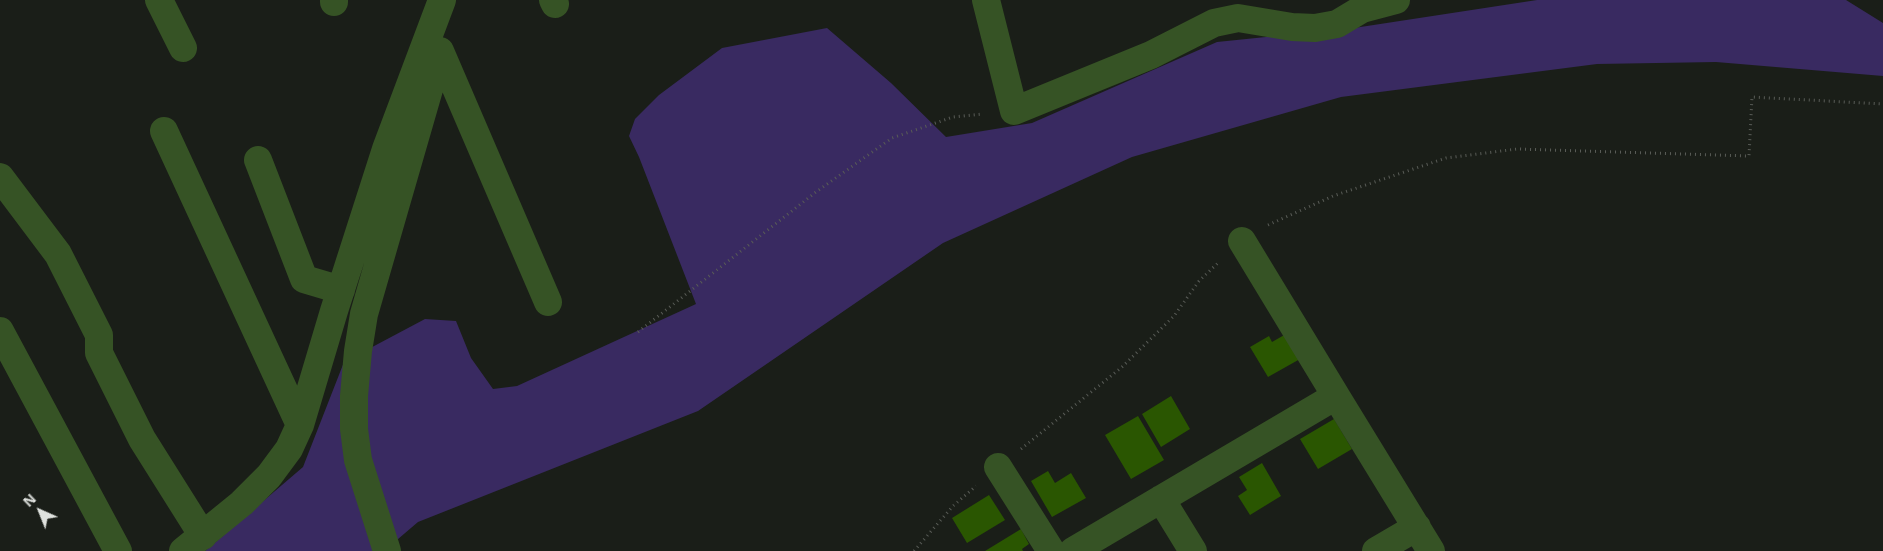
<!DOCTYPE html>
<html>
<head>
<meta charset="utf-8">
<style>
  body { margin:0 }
  #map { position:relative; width:1883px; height:551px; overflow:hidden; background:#1a1e18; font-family:"Open Sans",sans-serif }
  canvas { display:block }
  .north { position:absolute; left:15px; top:486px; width:50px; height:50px; -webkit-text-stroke:4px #1a1e18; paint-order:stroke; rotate:316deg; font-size:14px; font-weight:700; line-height:20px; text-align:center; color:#dfe2de }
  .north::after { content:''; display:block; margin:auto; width:18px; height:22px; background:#dfe2de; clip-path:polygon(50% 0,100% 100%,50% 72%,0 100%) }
</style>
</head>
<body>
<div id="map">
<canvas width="1883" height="551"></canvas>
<div class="north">N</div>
</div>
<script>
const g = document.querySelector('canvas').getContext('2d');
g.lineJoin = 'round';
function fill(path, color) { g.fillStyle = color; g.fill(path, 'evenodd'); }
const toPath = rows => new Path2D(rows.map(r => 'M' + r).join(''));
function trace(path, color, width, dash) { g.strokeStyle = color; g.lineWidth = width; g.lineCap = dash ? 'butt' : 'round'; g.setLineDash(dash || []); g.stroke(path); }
const green = toPath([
  [1537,0,1846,0,1883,23,1883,76,1716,62,1597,64,1341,97,1132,157,943,243,698,411,418,522,384,551,205,551,303,467,344,362,425,319,456,321,471,358,493,389,517,386,696,304,639,157,629,136,635,119,659,95,722,48,827,28,891,83,946,137,1032,123,1217,42,1354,28]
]);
const building = toPath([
  [1286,334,1300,359,1268,377,1250,347,1269,336,1272,342],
  [1171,396,1190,429,1161,447,1142,414],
  [1138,416,1164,460,1131,479,1105,435],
  [1334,419,1352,449,1318,469,1300,439],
  [1262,463,1281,496,1250,515,1238,496,1247,490,1239,477],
  [1048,471,1055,483,1071,473,1086,498,1052,517,1031,481],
  [989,495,1005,520,967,543,952,518],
  [1021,529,1029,544,1022,549,1023,551,985,551]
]);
const path = toPath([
  [1268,225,1333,196,1446,158,1517,149,1749,156,1752,97,1883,104],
  [638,332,816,192,892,138,953,117,983,114],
  [1021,449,1122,367,1174,316,1199,281,1219,262],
  [914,551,953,506,976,486]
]);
const minor = toPath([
  [159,0,183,48],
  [334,0,334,2],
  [553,0,555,4],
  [986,0,1014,111,1151,55,1214,23,1238,18,1292,27,1315,28,1337,24,1362,9,1396,0],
  [440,51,548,302],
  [164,131,300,425],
  [258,160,304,279,341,290],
  [0,177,58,254,99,335,99,353,142,439,203,536],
  [0,331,118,551],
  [1336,396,1431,551],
  [998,467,1051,551],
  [1161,499,1193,551],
  [183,551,242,503,269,476,289,449,300,425,334,311,386,149,442,0],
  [387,551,358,460,354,429,354,396,358,351,364,314,438,58],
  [1073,551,1336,396,1242,241],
  [1376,551,1417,527]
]);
fill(green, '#392a61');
fill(building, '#2a5601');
trace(path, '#595c57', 3, [1, 4]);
trace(minor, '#365325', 28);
</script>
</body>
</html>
